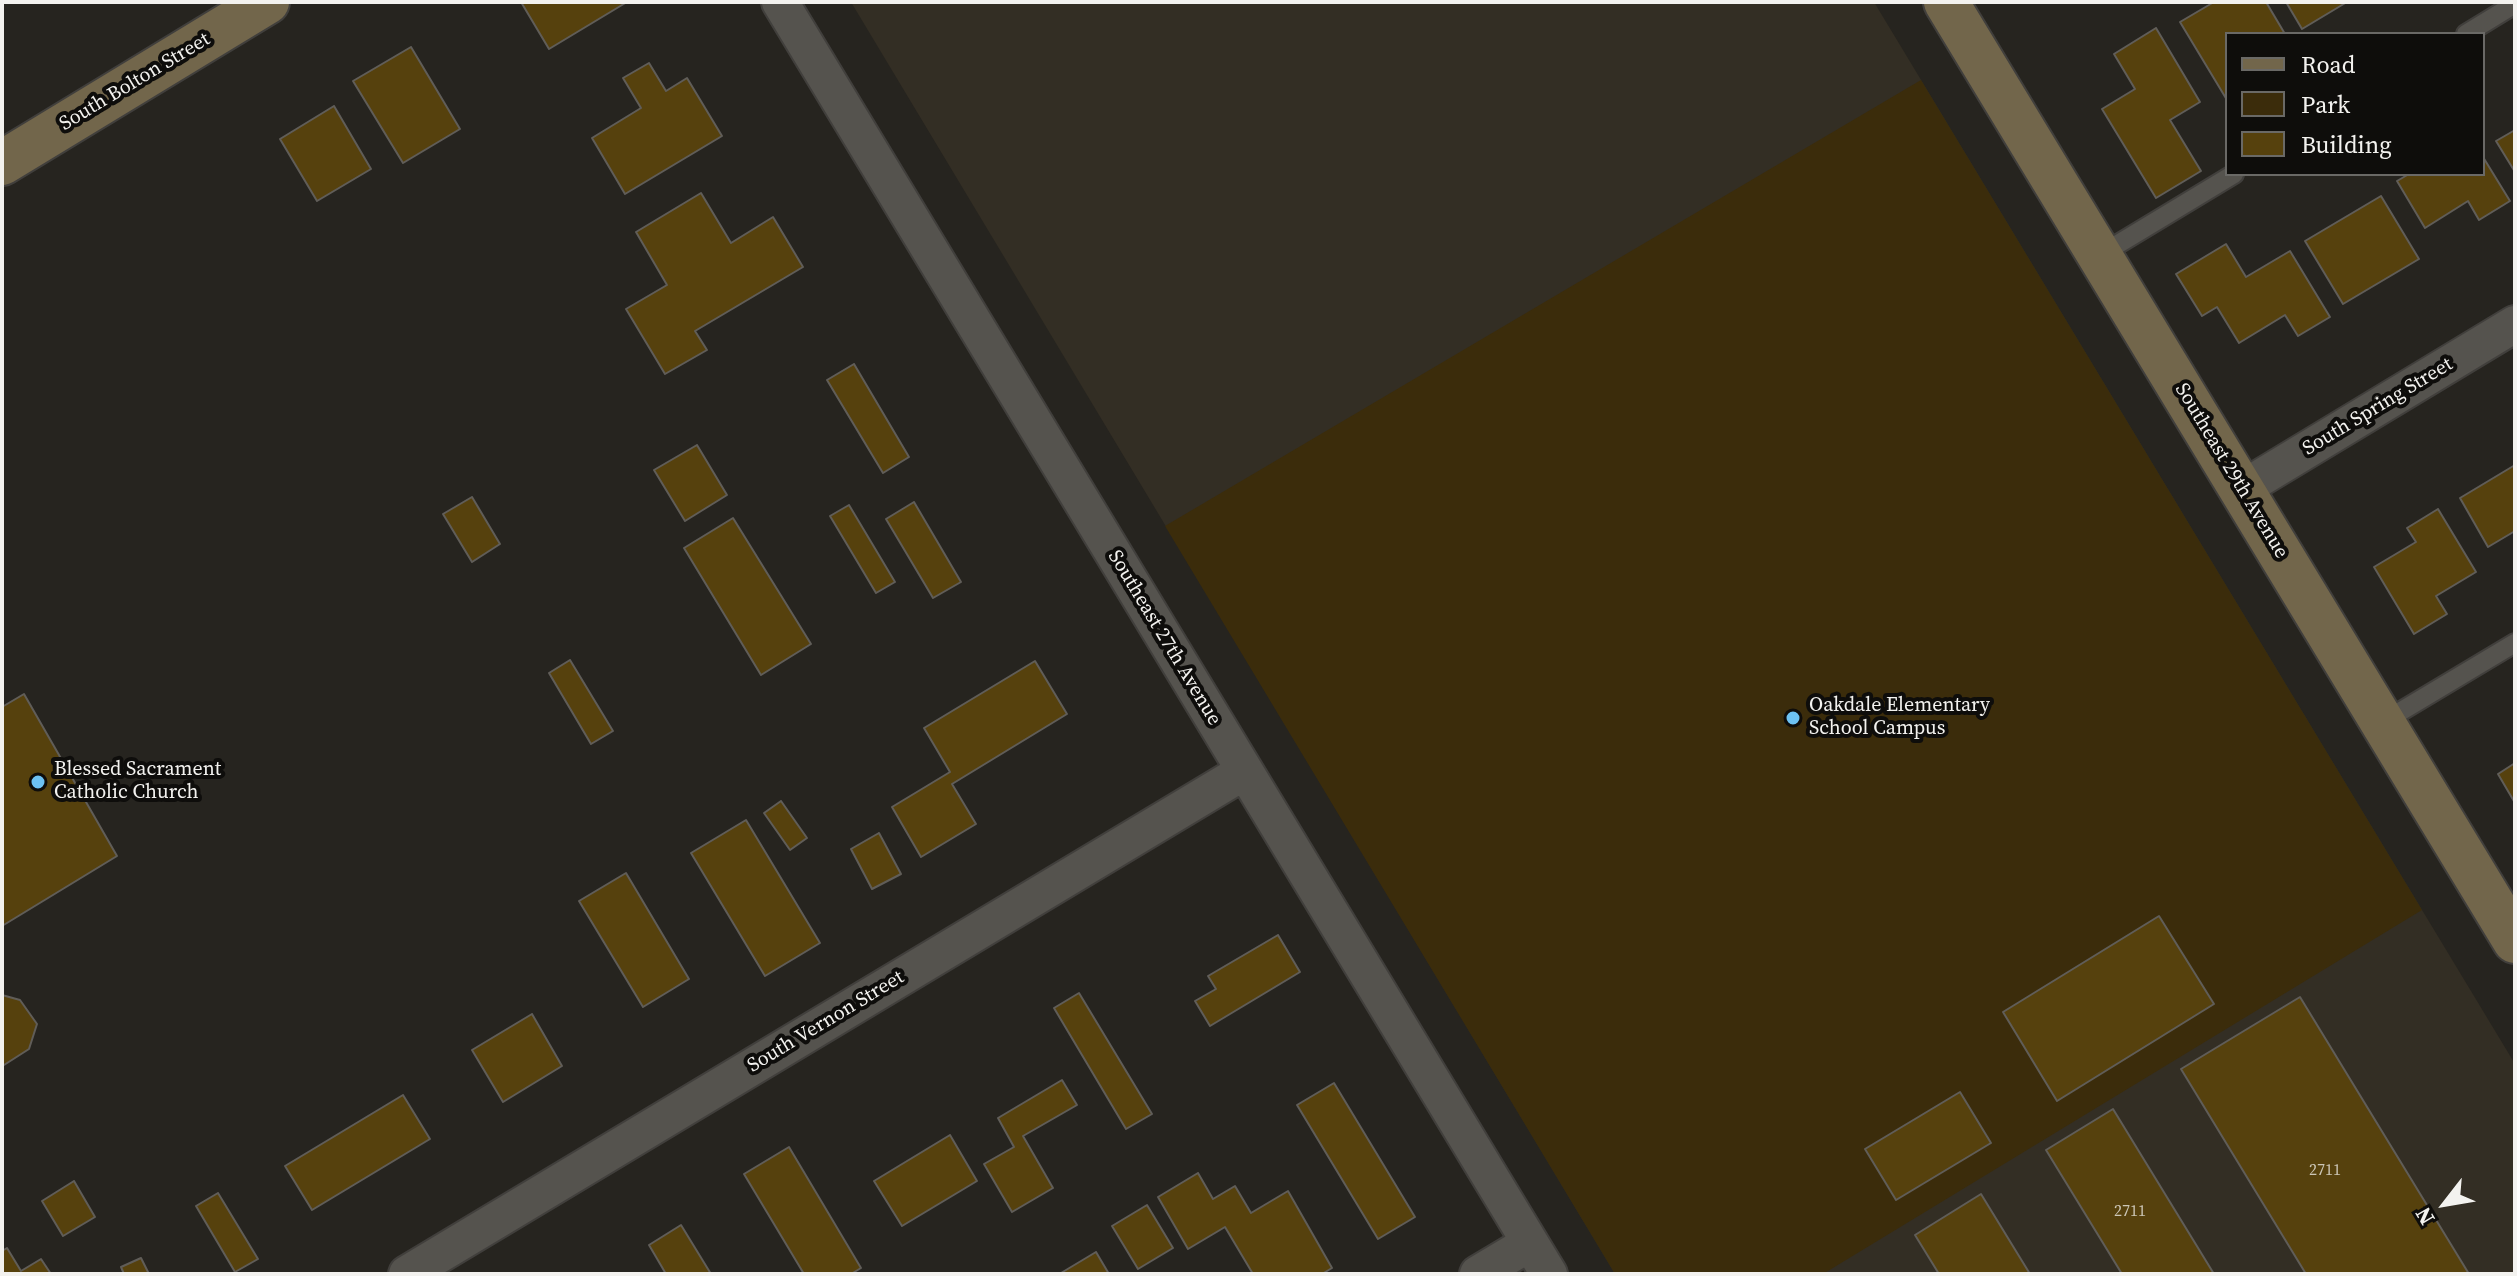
<!DOCTYPE html>
<html>
<head>
<meta charset="utf-8">
<style>
  body { margin:0 }
  #map { position:relative; width:2517px; height:1276px; overflow:hidden; background:#26241f; font-family:"Source Serif 4",serif }
  canvas { display:block }
  .frame { position:absolute; inset:0; border:4px solid #f3f2ef; pointer-events:none }
  .legend { position:absolute; left:2225px; top:32px; width:260px; height:144px; box-sizing:border-box; background:#0e0d0b; border:2px solid #6a6966; margin:0; padding:10px 14px; list-style:none; font-size:24px; color:#f3f2ef }
  .legend li { display:flex; align-items:center; gap:16px; height:40px }
  .legend b { width:40px; border:2px solid #6a6966 }
  .north { position:absolute; left:2405px; top:1164px; width:80px; height:80px; -webkit-text-stroke:6px #0e0d0b; paint-order:stroke; rotate:239deg; font-size:22px; font-weight:700; line-height:32px; text-align:center; color:#f3f2ef }
  .north::after { content:''; display:block; margin:auto; width:28px; height:36px; background:#f3f2ef; clip-path:polygon(50% 0,100% 100%,50% 72%,0 100%) }
</style>
</head>
<body>
<div id="map">
<canvas width="2517" height="1276"></canvas>
<div class="frame"></div>
<ul class="legend">
<li><b style="height:10px;background:#72664b"></b>Road</li>
<li><b style="height:22px;background:#3b2c0b"></b>Park</li>
<li><b style="height:22px;background:#56410d"></b>Building</li>
</ul>
<div class="north">N</div>
</div>
<script>
const g = document.querySelector('canvas').getContext('2d');
g.lineJoin = 'round';
function fill(path, color) { g.fillStyle = color; g.fill(path, 'evenodd'); }
const toPath = rows => new Path2D(rows.map(r => 'M' + r).join(''));
function trace(path, color, width, dash) { g.strokeStyle = color; g.lineWidth = width; g.lineCap = dash ? 'butt' : 'round'; g.setLineDash(dash || []); g.stroke(path); }
function label(font, color, halo, rows, align = 'center') {
  g.font = font + ' "Source Serif 4",serif'; g.lineWidth = 8; g.setLineDash([]); g.textBaseline = 'middle'; g.strokeStyle = halo; g.fillStyle = color; for (const [text, x, y, turn = 0] of rows) {
    g.save(); g.translate(x, y); g.rotate((+turn || 0) * Math.PI / 180); g.textAlign = isNaN(turn) ? turn : align; if (halo) g.strokeText(text, 0, 0); g.fillText(text, 0, 0); g.restore();
  }
}
const built = toPath([
  [851,2,1874,2,2515,1064,2515,1274,1615,1274]
]);
const green = toPath([
  [1921,80,2422,910,1823,1274,1615,1274,1165,526]
]);
const building = toPath([
  [521,2,627,2,549,49,521,2],
  [2214,2,2266,2,2285,34,2227,34,2227,100,2180,22,2214,2],
  [2286,2,2347,2,2302,29,2286,2],
  [2156,28,2200,102,2170,120,2201,171,2156,198,2102,109,2135,89,2114,54,2156,28],
  [411,47,460,129,403,163,353,81,411,47],
  [649,63,666,91,687,78,722,136,625,194,592,138,641,108,623,78,649,63],
  [334,106,371,169,317,201,280,139,334,106],
  [2515,130,2515,172,2496,141,2515,130],
  [2483,157,2510,201,2479,220,2468,201,2425,228,2397,181,2409,174,2483,174,2483,157],
  [701,193,731,243,773,217,803,267,695,331,707,350,665,374,626,309,667,285,636,232,701,193],
  [2381,196,2419,259,2343,304,2305,241,2381,196],
  [2226,244,2246,277,2290,251,2330,317,2298,336,2285,315,2239,343,2217,307,2202,316,2176,274,2226,244],
  [854,364,909,457,883,473,827,380,854,364],
  [697,445,727,495,685,521,654,470,697,445],
  [2515,465,2515,531,2488,547,2460,498,2515,465],
  [472,497,500,544,472,562,443,514,472,497],
  [914,502,961,582,933,598,886,519,914,502],
  [849,505,895,582,876,593,830,516,849,505],
  [2438,509,2476,572,2436,596,2447,614,2414,634,2374,567,2416,542,2407,528,2438,509],
  [733,518,811,644,761,675,684,548,733,518],
  [570,660,613,731,591,744,549,673,570,660],
  [1035,661,1067,714,952,784,976,824,921,857,892,807,950,772,924,728,1035,661],
  [24,694,117,856,2,926,2,707,24,694],
  [2515,763,2515,803,2498,774,2515,763],
  [781,801,807,838,790,850,764,813,781,801],
  [746,820,820,943,765,976,691,853,746,820],
  [879,833,901,874,872,889,851,849,879,833],
  [626,873,689,979,643,1007,579,901,626,873],
  [2159,916,2214,1004,2057,1101,2003,1012,2159,916],
  [1278,935,1300,972,1210,1026,1195,1001,1216,989,1208,976,1278,935],
  [1079,993,1152,1114,1126,1129,1054,1008,1079,993],
  [2,995,20,1000,37,1024,29,1049,4,1065,2,1064,2,995],
  [2300,997,2469,1274,2306,1274,2181,1069,2300,997],
  [532,1014,562,1066,503,1102,472,1050,532,1014],
  [1062,1080,1077,1105,1023,1136,1053,1188,1012,1212,984,1164,1014,1147,998,1118,1062,1080],
  [1334,1083,1415,1217,1378,1239,1297,1105,1334,1083],
  [1960,1092,1991,1143,1896,1200,1865,1149,1960,1092],
  [403,1095,430,1139,312,1210,285,1166,403,1095],
  [2113,1109,2214,1274,2122,1274,2046,1150,2113,1109],
  [950,1135,977,1181,902,1226,874,1181,950,1135],
  [789,1147,861,1268,851,1274,804,1274,744,1174,789,1147],
  [1198,1173,1213,1199,1235,1186,1251,1213,1288,1191,1332,1268,1322,1274,1253,1274,1225,1227,1188,1249,1158,1197,1198,1173],
  [74,1181,95,1217,63,1236,42,1201,74,1181],
  [218,1193,258,1259,235,1272,196,1206,218,1193],
  [1981,1194,2030,1274,1939,1274,1915,1235,1981,1194],
  [1147,1205,1173,1248,1138,1269,1112,1226,1147,1205],
  [681,1225,711,1274,666,1274,649,1245,681,1225],
  [7,1248,21,1271,41,1259,51,1274,2,1274,2,1251,7,1248],
  [1096,1252,1109,1274,1062,1274,1061,1273,1096,1252],
  [141,1258,149,1274,124,1274,121,1267,141,1258]
]);
const lane = toPath([
  [2466,34,2515,4],
  [2100,255,2234,174],
  [2383,722,2515,643]
]);
const street = toPath([
  [780,2,1549,1274],
  [2242,489,2515,324],
  [407,1274,1245,771],
  [1478,1274,1530,1243]
]);
const secondary = toPath([
  [1946,2,2515,941],
  [2,163,267,2]
]);
const markers = [
  [1793,718,8,"#6dc2f3"],
  [38,782,8,"#6dc2f3"]
];
const numberNames = [
  ["2711",2325,1171],
  ["2711",2130,1212]
];
const streetNames = [
  ["South Bolton Street",135,82,-31],
  ["South Spring Street",2378,407,-31],
  ["Southeast 29th Avenue",2231,471,59],
  ["Southeast 27th Avenue",1164,638,59],
  ["South Vernon Street",826,1022,-31]
];
const poiNames = [
  ["Oakdale Elementary",1809,706],
  ["School Campus",1809,729],
  ["Blessed Sacrament",54,770],
  ["Catholic Church",54,793]
];
fill(built, '#332e24');
fill(green, '#3b2c0b');
fill(building, '#56410d');
trace(building, '#605d58', 2);
trace(lane, '#413f3c', 22);
trace(street, '#413f3c', 40);
trace(secondary, '#413f3c', 48);
trace(lane, '#55534e', 18);
trace(street, '#55534e', 36);
trace(secondary, '#72664b', 44);
for (const [x, y, r, color] of markers) { const dot = new Path2D(); dot.arc(x, y, r, 0, 2 * Math.PI); g.fillStyle = color; g.fill(dot); trace(dot, '#0e0d0b', 3); }
label('16px', '#ccc6b6', null, numberNames);
label('20px', '#f3f2ef', '#0e0d0b', streetNames);
label('20px', '#f3f2ef', '#0e0d0b', poiNames, 'left');
</script>
</body>
</html>
